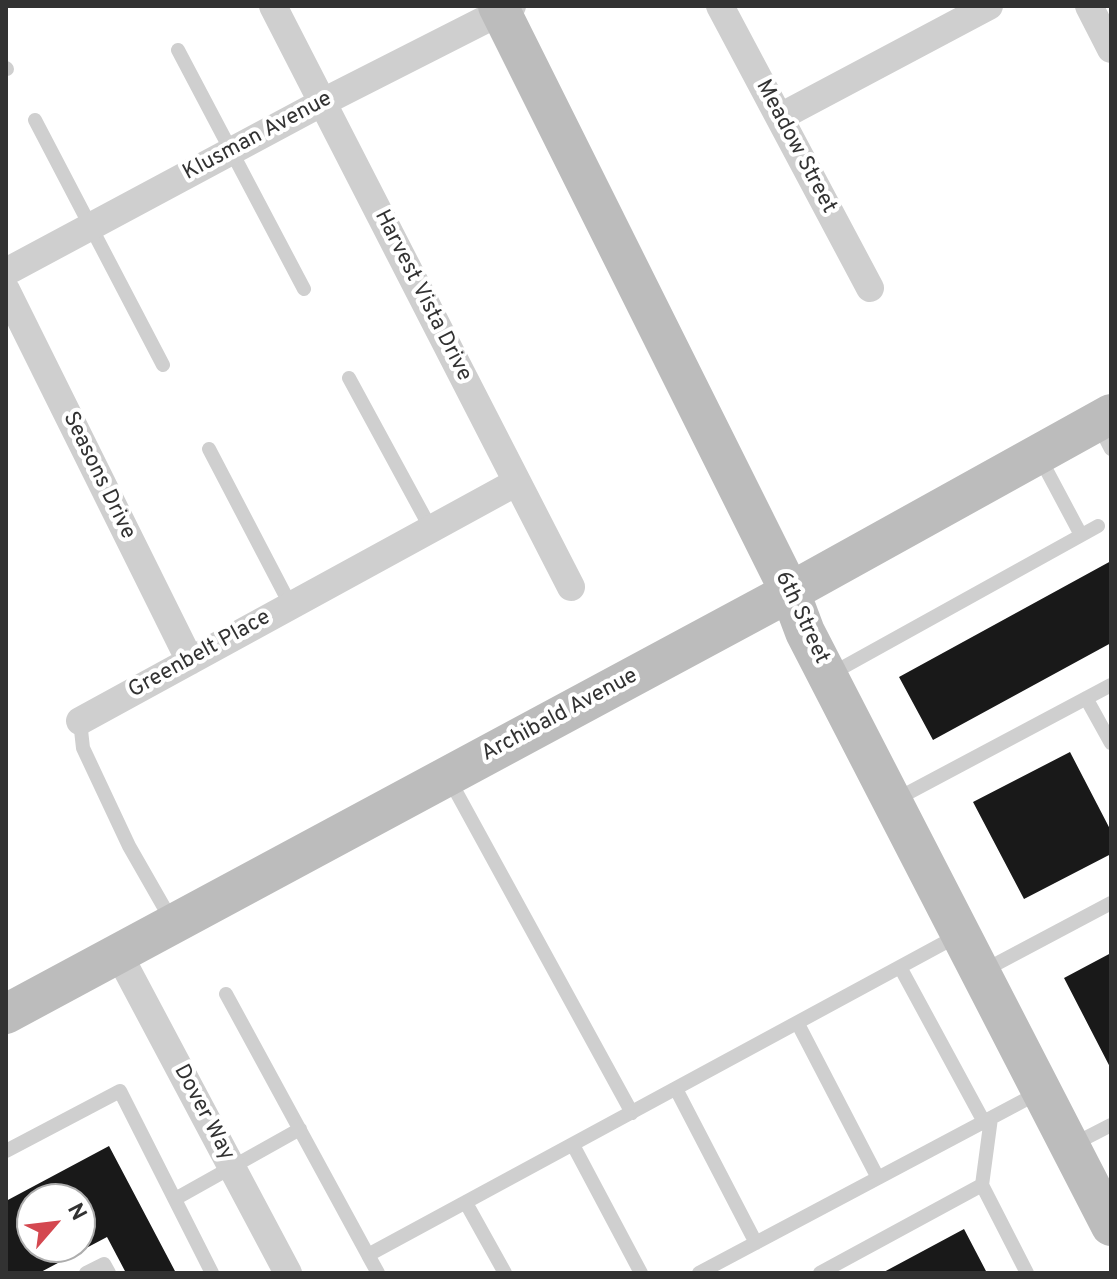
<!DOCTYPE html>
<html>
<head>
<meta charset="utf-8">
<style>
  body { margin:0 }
  #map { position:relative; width:1117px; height:1279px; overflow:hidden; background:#fff; font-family:Overpass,sans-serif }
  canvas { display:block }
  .frame { position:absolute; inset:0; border:8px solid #323232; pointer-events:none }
  .north { position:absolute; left:16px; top:1183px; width:80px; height:80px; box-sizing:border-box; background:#fff; border:2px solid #adadad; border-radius:50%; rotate:62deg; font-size:22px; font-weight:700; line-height:32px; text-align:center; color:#323232 }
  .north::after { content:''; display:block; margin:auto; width:28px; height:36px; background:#d44850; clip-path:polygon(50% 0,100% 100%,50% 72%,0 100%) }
</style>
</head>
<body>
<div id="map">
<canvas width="1117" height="1279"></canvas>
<div class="frame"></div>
<div class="north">N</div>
</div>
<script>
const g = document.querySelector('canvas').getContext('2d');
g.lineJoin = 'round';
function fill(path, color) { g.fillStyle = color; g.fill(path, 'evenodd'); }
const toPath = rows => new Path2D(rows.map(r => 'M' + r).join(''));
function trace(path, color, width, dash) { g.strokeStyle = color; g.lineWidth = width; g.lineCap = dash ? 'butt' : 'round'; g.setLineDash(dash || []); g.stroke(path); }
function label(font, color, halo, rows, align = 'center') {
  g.font = font + ' Overpass,sans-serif'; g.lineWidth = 8; g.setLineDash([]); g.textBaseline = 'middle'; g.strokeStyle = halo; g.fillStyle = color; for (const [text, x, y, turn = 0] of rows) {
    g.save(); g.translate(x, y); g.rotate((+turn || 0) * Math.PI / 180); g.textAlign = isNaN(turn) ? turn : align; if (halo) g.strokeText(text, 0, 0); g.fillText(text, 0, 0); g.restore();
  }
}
const building = toPath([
  [1111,561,1111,643,933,740,899,677],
  [1070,752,1111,831,1111,854,1024,899,973,802],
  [1111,953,1111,1069,1064,978],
  [109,1146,176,1273,126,1273,107,1237,39,1273,6,1273,6,1201],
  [32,1199,80,1199,80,1247,32,1247],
  [964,1229,987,1273,882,1273]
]);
const service = toPath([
  [178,50,304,289],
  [6,68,7,69],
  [35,120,163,365],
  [349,378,431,529],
  [1097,422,1111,449],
  [209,449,291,606],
  [1040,458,1081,535],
  [831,674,1098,526],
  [1086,698,1111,743],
  [80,721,83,748,129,846,173,923],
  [448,777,632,1113],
  [893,801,1111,685],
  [900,967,984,1122],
  [981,972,1111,903],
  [226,994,368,1255],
  [798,1024,878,1178],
  [676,1089,756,1243],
  [1074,1144,1111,1125],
  [573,1145,641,1273],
  [6,1151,120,1091,212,1273],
  [982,1185,991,1118],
  [175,1199,300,1129],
  [466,1203,505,1273],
  [86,1273,104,1264,109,1273],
  [378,1273,368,1255,957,936],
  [699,1273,1038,1093],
  [820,1273,982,1185,1027,1273]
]);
const minor = toPath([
  [273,6,571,587],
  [720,6,870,288],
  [1089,6,1111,49],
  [780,117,989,6],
  [6,272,323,102,512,6],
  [6,290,190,661],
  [80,721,517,482],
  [118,953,288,1273]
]);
const secondary = toPath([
  [498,6,790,592,805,632,1111,1226],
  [6,1014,790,592,1111,414]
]);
const streetNames = [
  ["Klusman Avenue",258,137,-28],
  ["Meadow Street",795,147,62],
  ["Harvest Vista Drive",422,296,63],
  ["Seasons Drive",98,476,64],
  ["6th Street",801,618,65],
  ["Greenbelt Place",200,655,-29],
  ["Archibald Avenue",560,716,-28],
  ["Dover Way",203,1113,62]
];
fill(building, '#191919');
trace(service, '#cfcfcf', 14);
trace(minor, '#cfcfcf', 28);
trace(secondary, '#bcbcbc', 40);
label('22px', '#323232', '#fff', streetNames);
</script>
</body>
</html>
